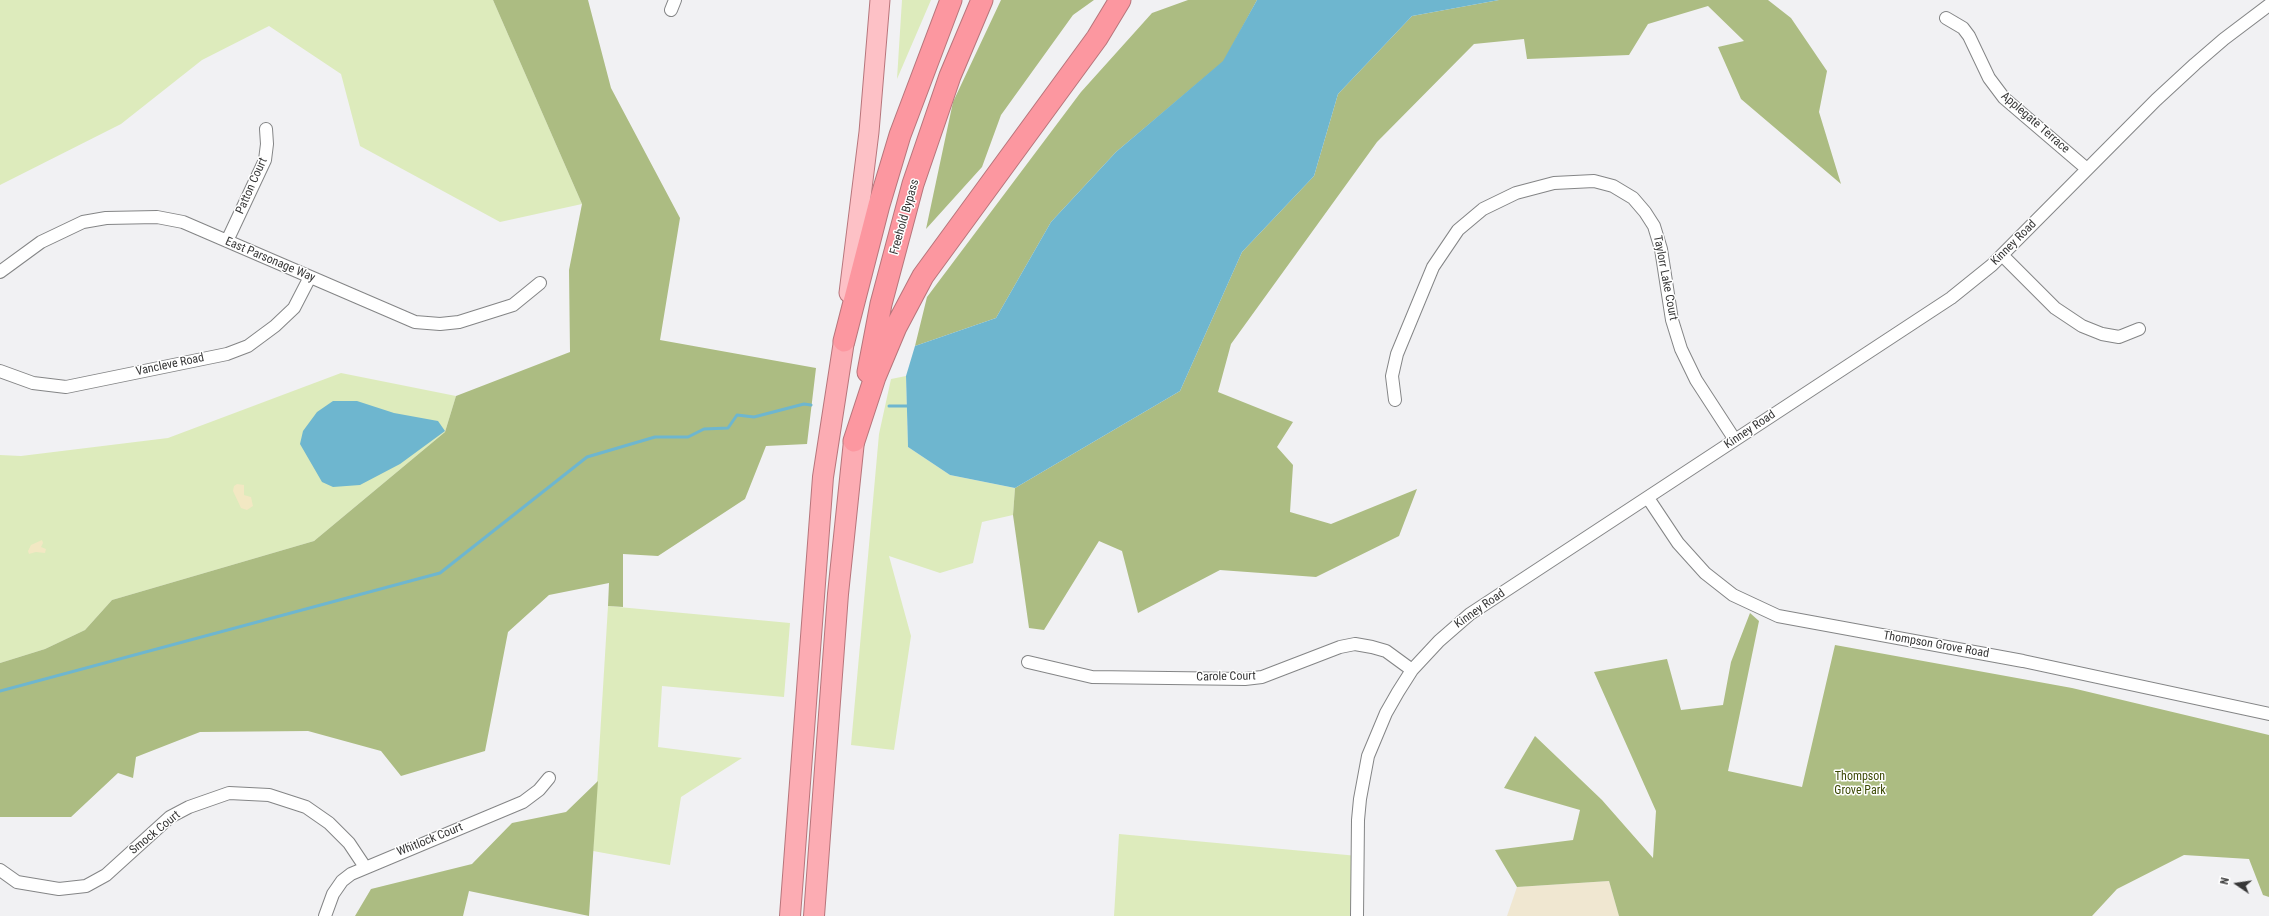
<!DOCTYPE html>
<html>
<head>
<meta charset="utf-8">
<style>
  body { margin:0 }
  #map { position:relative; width:2269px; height:916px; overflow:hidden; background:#f1f1f3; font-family:"Roboto Condensed",sans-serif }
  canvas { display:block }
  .north { position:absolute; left:2217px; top:864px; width:40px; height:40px; -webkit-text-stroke:3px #fff; paint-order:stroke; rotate:283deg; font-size:11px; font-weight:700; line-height:16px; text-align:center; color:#373737 }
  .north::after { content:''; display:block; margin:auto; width:14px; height:18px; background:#373737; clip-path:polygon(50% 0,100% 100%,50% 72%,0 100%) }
</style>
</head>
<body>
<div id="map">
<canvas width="2269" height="916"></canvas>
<div class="north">N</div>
</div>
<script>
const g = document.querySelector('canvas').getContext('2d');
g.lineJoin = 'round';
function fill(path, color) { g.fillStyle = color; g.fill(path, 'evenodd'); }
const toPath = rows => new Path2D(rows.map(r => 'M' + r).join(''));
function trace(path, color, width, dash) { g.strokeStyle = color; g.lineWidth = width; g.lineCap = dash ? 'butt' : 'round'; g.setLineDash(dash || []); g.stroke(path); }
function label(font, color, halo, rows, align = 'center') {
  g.font = font + ' "Roboto Condensed",sans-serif'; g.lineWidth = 3; g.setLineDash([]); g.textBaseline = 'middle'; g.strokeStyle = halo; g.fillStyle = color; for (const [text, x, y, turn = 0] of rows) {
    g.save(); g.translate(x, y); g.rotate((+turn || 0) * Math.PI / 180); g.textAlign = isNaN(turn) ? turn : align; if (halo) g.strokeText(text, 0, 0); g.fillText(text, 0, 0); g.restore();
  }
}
const industrial = toPath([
  [1609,881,1619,916,1507,916,1517,887]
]);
const green = toPath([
  [0,0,493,0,582,204,500,222,360,146,341,74,269,26,202,60,121,124,0,185],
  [902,0,931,0,897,79],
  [341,373,456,396,445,432,314,541,112,600,85,630,45,649,0,663,0,455,21,456,168,438],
  [906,376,908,447,950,475,1015,488,1013,515,982,522,973,563,940,573,889,556,911,636,894,750,851,745,879,434,891,379],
  [608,606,790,623,784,697,662,686,658,747,742,758,681,797,670,865,593,851],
  [1119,834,1358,856,1358,916,1114,916]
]);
const forest = toPath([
  [493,0,588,0,611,88,680,218,660,340,816,368,807,444,766,446,745,499,658,556,623,554,623,607,608,606,609,583,549,595,508,632,485,751,401,776,381,751,308,731,200,732,136,757,133,778,118,773,71,817,0,817,0,663,45,649,85,630,112,600,314,541,445,432,456,396,570,352,569,270,582,204],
  [1001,0,1094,0,1073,15,1001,115,982,167,926,229,953,102],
  [1188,0,1257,0,1224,61,1116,152,1051,222,996,318,915,346,927,297,1081,92,1152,13],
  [1499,0,1768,0,1791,18,1827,71,1819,112,1841,184,1741,99,1718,47,1744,41,1708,6,1648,24,1629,55,1527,59,1524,39,1474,44,1377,142,1231,344,1218,392,1293,422,1277,447,1293,465,1290,512,1331,524,1417,489,1399,536,1316,577,1220,570,1138,613,1122,551,1099,541,1044,630,1029,628,1013,515,1015,488,1180,391,1242,252,1314,176,1338,94,1412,16],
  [1750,613,1759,621,1728,771,1802,787,1835,645,2072,688,2269,735,2269,897,2263,895,2249,859,2184,855,2117,889,2092,916,1619,916,1609,881,1517,887,1495,850,1573,840,1580,810,1504,788,1535,736,1602,800,1653,858,1656,811,1594,672,1667,659,1681,710,1723,705,1731,662],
  [598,781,589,916,469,891,463,916,355,916,371,889,472,864,512,823,566,812]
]);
const sand = toPath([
  [237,484,244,485,244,495,251,497,253,506,247,510,241,508,233,491,234,486],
  [42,540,43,543,41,547,46,549,45,553,36,552,29,554,28,551,31,545]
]);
const water = toPath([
  [1257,0,1499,0,1412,16,1338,94,1314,176,1242,252,1180,391,1015,488,950,475,908,447,906,376,915,346,996,318,1051,222,1116,152,1223,61],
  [333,401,357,401,394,413,438,421,445,431,400,464,360,485,333,487,322,482,300,444,303,431,317,412]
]);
const stream = toPath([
  [889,406,907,406],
  [0,691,440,573,587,457,655,437,688,437,704,429,728,428,737,415,754,417,804,404,811,405]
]);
const minor = toPath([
  [671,10,675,0],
  [1946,18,1963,28,1969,36,1989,78,2004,98,2087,169],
  [227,241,265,160,267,144,266,129],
  [2002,255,2055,308,2082,326,2102,334,2119,337,2139,329],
  [0,272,41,242,83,222,106,218,157,217,183,222,415,322,440,324,459,322,513,305,540,283],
  [0,371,33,383,66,387,227,354,248,346,275,326,294,308,310,277],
  [1395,400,1392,376,1397,354,1433,267,1458,230,1483,209,1516,193,1554,183,1594,181,1613,186,1633,198,1645,212,1654,226,1661,249,1672,320,1681,349,1696,380,1735,440],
  [1648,498,1678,543,1705,573,1733,595,1778,616,2023,661,2269,714],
  [1028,662,1092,677,1245,679,1262,677,1340,647,1355,644,1372,647,1386,651,1412,670],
  [0,870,17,882,59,889,86,886,106,875,170,817,189,807,229,793,269,795,306,807,329,823,349,843,365,867],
  [325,916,333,894,342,881,351,874,523,802,539,790,549,778],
  [1357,916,1358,820,1360,799,1368,756,1386,713,1398,692,1412,670,1439,641,1470,614,1951,298,1992,265,2156,100,2195,64,2224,39,2269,5]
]);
const primary = toPath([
  [849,293,869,132,880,0]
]);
const trunk = toPath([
  [790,916,823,477,844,341],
  [814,916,838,594,854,441]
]);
const motorway = toPath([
  [844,341,879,205,900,135,951,0],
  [868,372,881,304,913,184,950,76,982,0],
  [854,441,875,377,896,327,923,276,1097,38,1120,0]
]);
const streetNames = [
  ["Applegate Terrace",2035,123,41],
  ["Patton Court",252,186,-66],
  ["Freehold Bypass",905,217,-74],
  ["Kinney Road",2014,243,-45],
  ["East Parsonage Way",270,260,23],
  ["Taylorr Lake Court",1665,278,79],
  ["Vancleve Road",170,365,-12],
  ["Kinney Road",1750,430,-34],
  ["Kinney Road",1480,609,-35],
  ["Thompson Grove Road",1936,645,10],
  ["Carole Court",1226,677,-1],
  ["Smock Court",155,833,-39],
  ["Whitlock Court",430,840,-22]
];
const parkNames = [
  ["Thompson",1860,777],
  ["Grove Park",1860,791]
];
fill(industrial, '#f0e7d1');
fill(green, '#ddebbc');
fill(forest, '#acbc82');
fill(sand, '#f2e8c3');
fill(water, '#6eb6cf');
trace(stream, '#6eb6cf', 3);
trace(minor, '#848586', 14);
trace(primary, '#b7757b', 21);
trace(trunk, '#b7757b', 22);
trace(motorway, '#b7757b', 23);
trace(minor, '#fff', 12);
trace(primary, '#fdc1c6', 19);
trace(trunk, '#fcacb3', 20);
trace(motorway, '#fc97a0', 21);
label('12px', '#373737', '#fff', streetNames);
label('12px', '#3d4a06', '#fff', parkNames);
</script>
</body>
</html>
